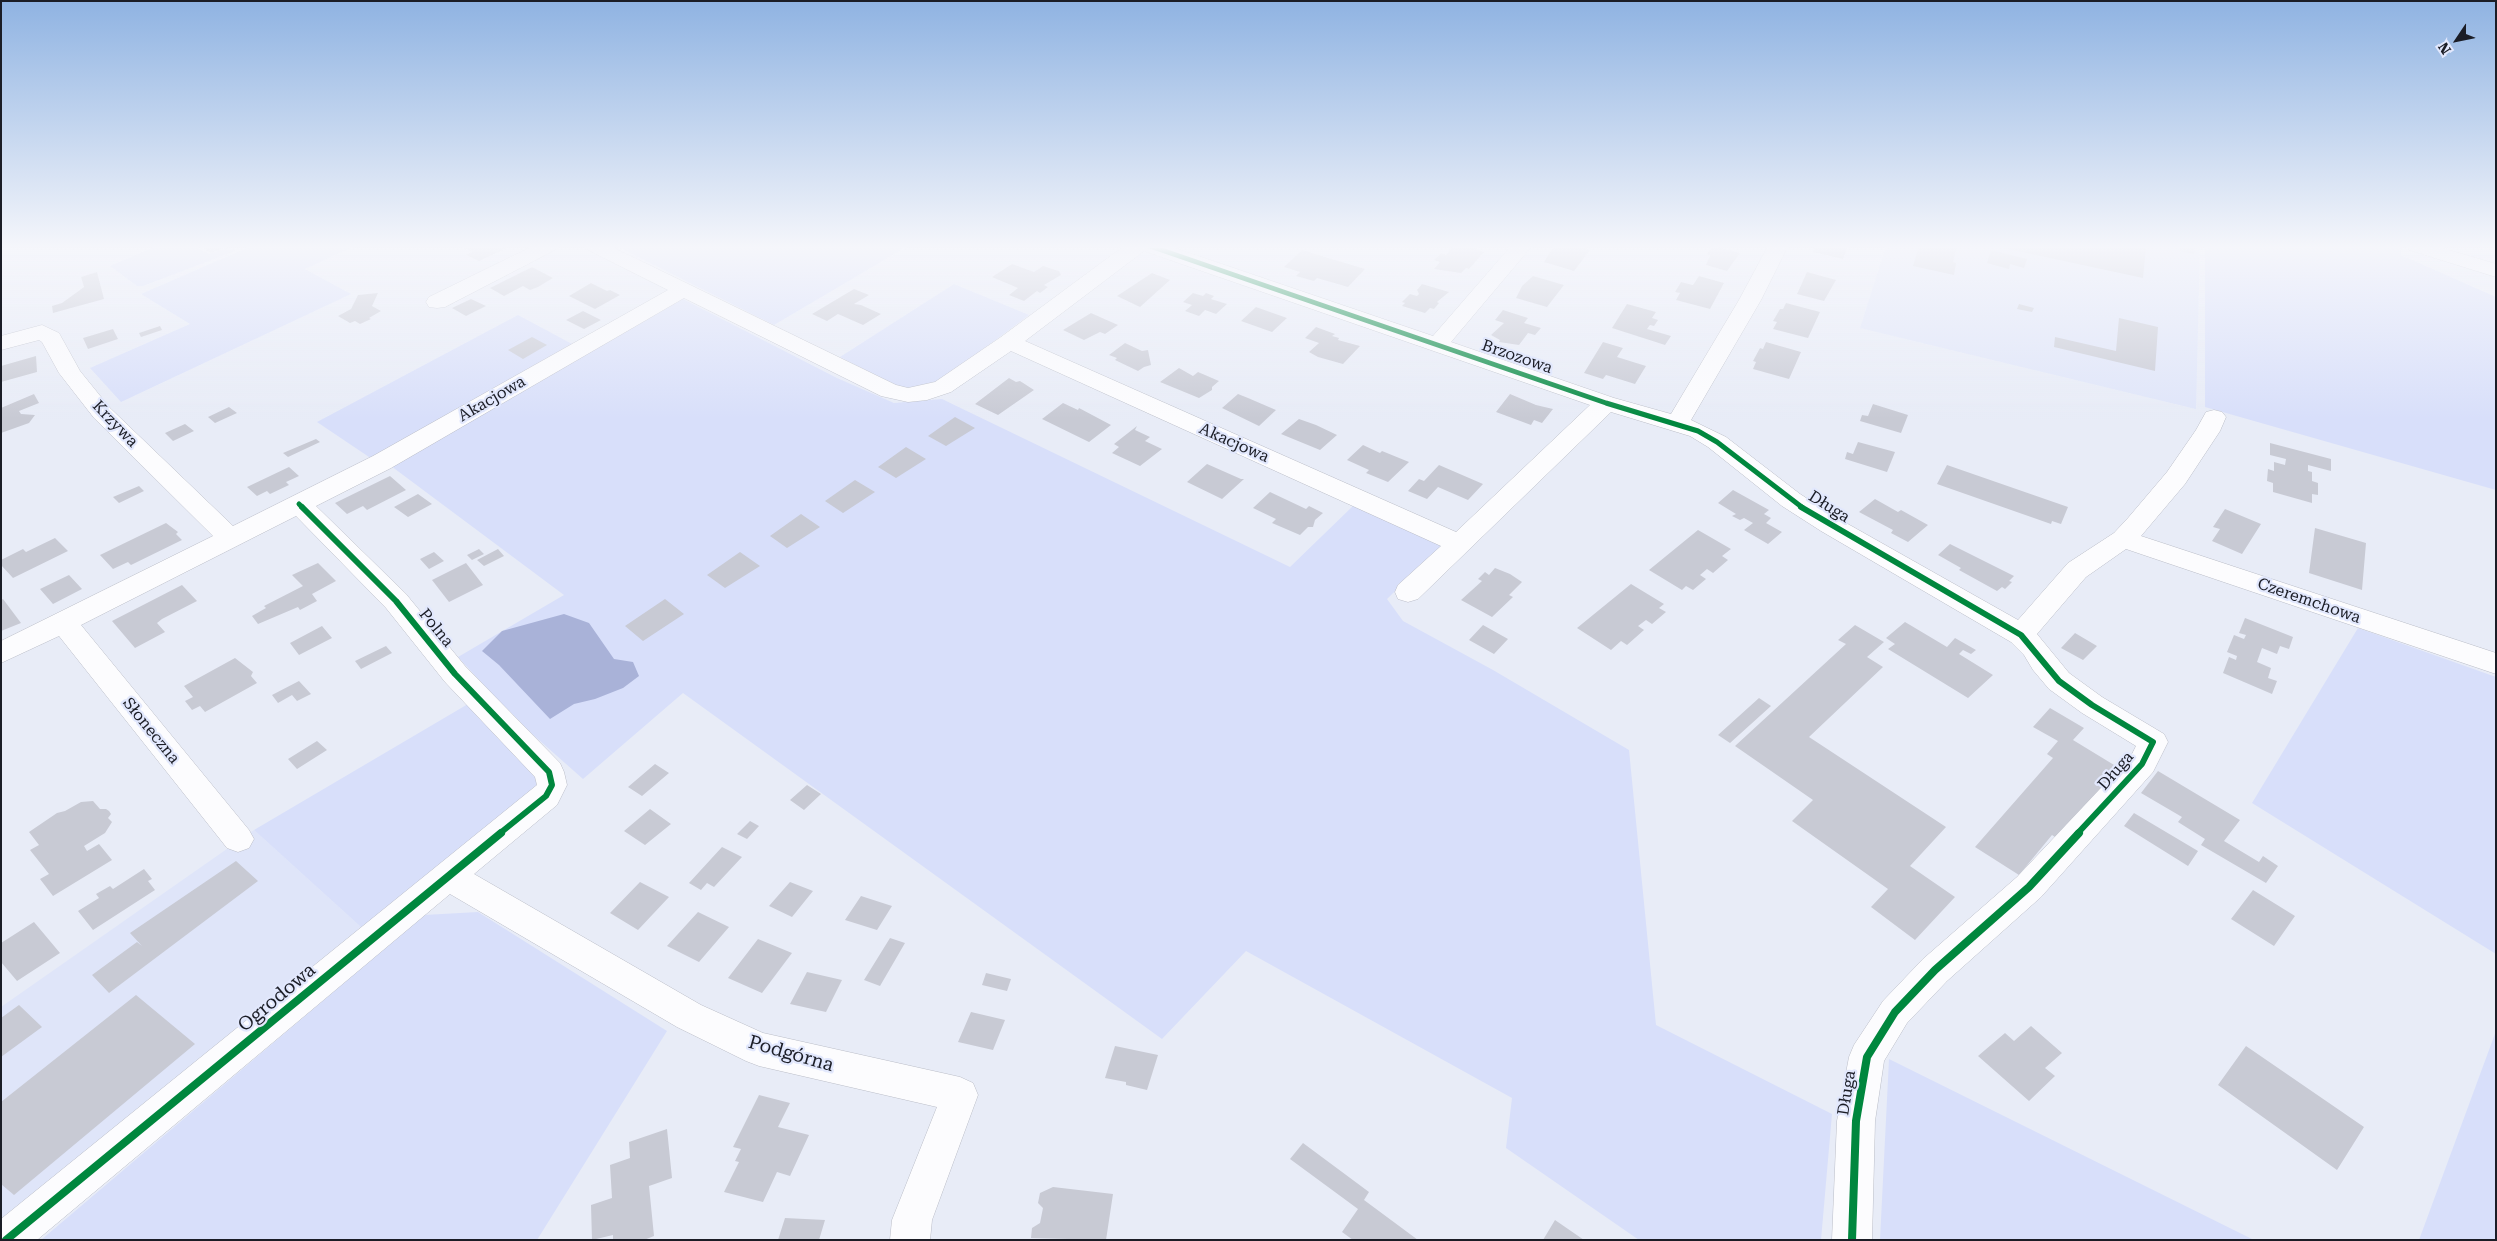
<!DOCTYPE html>
<html>
<head>
<meta charset="utf-8">
<style>
  body { margin:0 }
  #map { position:relative; width:2497px; height:1241px; overflow:hidden; background:#e8ecf7; font-family:"Roboto Serif",serif }
  canvas { display:block }
  .frame { position:absolute; inset:0; border:2px solid #1b1d26; pointer-events:none }
  .north { position:absolute; left:2432px; top:15px; width:50px; height:50px; -webkit-text-stroke:4px #e2e8fd; paint-order:stroke; rotate:236deg; font-size:14px; font-weight:700; line-height:20px; text-align:center; color:#1b1d26 }
  .north::after { content:''; display:block; margin:auto; width:18px; height:22px; background:#1b1d26; clip-path:polygon(50% 0,100% 100%,50% 72%,0 100%) }
</style>
</head>
<body>
<div id="map">
<canvas width="2497" height="1241"></canvas>
<div class="frame"></div>
<div class="north">N</div>
</div>
<script>
const g = document.querySelector('canvas').getContext('2d');
g.lineJoin = 'round';
function fill(path, color) { g.fillStyle = color; g.fill(path, 'evenodd'); }
const toPath = rows => new Path2D(rows.map(r => 'M' + r).join(''));
function trace(path, color, width, dash) { g.strokeStyle = color; g.lineWidth = width; g.lineCap = dash ? 'butt' : 'round'; g.setLineDash(dash || []); g.stroke(path); }
function label(font, color, halo, rows, align = 'center') {
  g.font = font + ' "Roboto Serif",serif'; g.lineWidth = 4.5; g.setLineDash([]); g.textBaseline = 'middle'; g.strokeStyle = halo; g.fillStyle = color; for (const [text, x, y, turn = 0] of rows) {
    g.save(); g.translate(x, y); g.rotate((+turn || 0) * Math.PI / 180); g.textAlign = isNaN(turn) ? turn : align; if (halo) g.strokeText(text, 0, 0); g.fillText(text, 0, 0); g.restore();
  }
}
const built = toPath([
  [1886,246,2200,246,2196,409,1860,328],
  [254,830,362,928,1,1228,1,1007]
]);
const green = toPath([
  [156,246,194,246,209,254,226,248,235,251,143,286,137,286,110,266],
  [251,246,355,246,305,269,351,294,121,402,90,368,190,324,141,294],
  [616,246,908,246,774,325],
  [2205,246,2401,246,2401,255,2496,297,2496,490,2205,407],
  [954,284,1029,315,937,384,909,388,893,385,840,357],
  [683,299,837,378,894,403,942,399,1290,567,1353,506,1442,545,1387,599,1403,621,1493,670,1629,750,1656,1025,1832,1114,1821,1240,1639,1240,1506,1148,1512,1098,1246,951,1162,1039,683,693,583,779,513,717,458,657,564,595,391,466],
  [518,315,574,345,372,459,317,422],
  [2358,628,2496,677,2496,954,2252,803],
  [468,704,539,780,527,800,362,928,254,830],
  [478,912,667,1031,537,1240,41,1240,424,915],
  [2496,1031,2496,1240,2419,1240],
  [1889,1059,2254,1240,1880,1240]
]);
const water = toPath([
  [564,614,589,623,614,659,633,662,639,676,623,688,595,699,574,704,550,719,499,665,482,651,502,631]
]);
const building = toPath([
  [199,246,228,246,211,253],
  [464,246,500,246,505,249,479,261,466,255,472,252,462,247],
  [1454,246,1473,246,1478,247,1476,250,1484,252,1469,269,1466,268,1461,273,1434,269,1440,262,1434,260,1441,253,1446,255],
  [1554,246,1579,246,1590,250,1574,271,1544,262],
  [1712,246,1740,253,1727,271,1706,265,1710,255,1707,254],
  [1815,246,1848,246,1843,259,1813,252],
  [1919,246,1957,246,1953,262,1956,263,1954,275,1913,266],
  [1999,246,2146,246,2143,278,1999,247],
  [2180,246,2195,246,2194,254,2180,251],
  [1302,250,1365,269,1348,287,1317,278,1314,281,1296,276,1300,272,1284,267],
  [1991,250,2027,259,2024,268,2010,264,2009,269,1987,263],
  [1012,264,1034,272,1043,266,1059,271,1061,275,1044,285,1048,287,1040,293,1037,291,1024,301,1009,295,1018,288,992,277],
  [532,267,553,278,538,287,530,290,523,286,504,296,490,288],
  [97,272,104,299,53,313,52,306,62,303,84,287,81,277],
  [1807,272,1836,280,1824,301,1797,294],
  [1152,273,1170,280,1140,307,1117,296],
  [1533,276,1564,285,1547,307,1516,298,1522,286],
  [1699,276,1724,283,1710,309,1676,300,1680,293,1675,292,1681,282,1693,285],
  [591,283,607,291,610,290,620,295,595,309,569,296],
  [1422,284,1449,292,1437,302,1439,303,1434,309,1430,308,1425,313,1402,306,1405,303,1402,302,1410,294,1417,296,1419,294,1417,290],
  [854,289,869,295,854,304,861,305,881,314,863,325,838,314,827,321,812,314],
  [378,293,372,306,381,311,369,318,371,319,360,324,355,321,350,323,338,316,351,309,358,295],
  [1193,293,1203,296,1206,293,1214,296,1211,299,1227,304,1216,314,1205,310,1199,316,1185,311,1192,305,1183,302],
  [471,299,486,306,466,316,452,308],
  [1786,303,1820,312,1808,338,1773,329,1777,322,1773,321,1780,309,1783,309],
  [1627,304,1656,312,1652,318,1658,320,1654,326,1650,325,1647,329,1671,336,1665,345,1612,328],
  [2019,304,2034,308,2032,312,2017,309],
  [1256,307,1287,318,1272,332,1241,321],
  [1503,310,1528,318,1524,323,1541,328,1535,335,1528,333,1519,345,1499,342,1500,340,1491,335,1504,323,1495,320],
  [583,311,601,320,584,329,566,320],
  [1091,313,1118,325,1105,334,1100,332,1084,340,1063,330],
  [2119,318,2158,327,2155,371,2054,347,2055,337,2116,351],
  [160,326,162,330,141,337,139,333],
  [1316,327,1335,334,1332,336,1339,338,1338,340,1360,346,1343,364,1318,357,1309,352,1319,343,1305,338],
  [113,329,118,339,88,349,83,338],
  [532,337,547,345,523,359,508,350],
  [1603,342,1623,348,1617,357,1646,366,1635,384,1606,375,1603,379,1584,373],
  [1766,342,1801,352,1789,379,1753,369,1756,362,1753,361,1760,348,1763,349],
  [1125,343,1142,351,1148,350,1151,365,1144,367,1138,371,1115,360,1117,358,1109,355],
  [36,356,37,372,1,382,1,366],
  [1179,368,1193,376,1198,372,1219,381,1212,387,1212,390,1199,398,1160,382],
  [1009,378,1016,382,1020,381,1034,390,998,415,975,404],
  [34,394,39,403,19,411,21,414,35,415,29,423,1,433,1,408],
  [1238,394,1248,398,1276,410,1259,426,1222,408],
  [1510,394,1536,405,1553,409,1542,423,1534,420,1531,425,1496,412],
  [1063,403,1078,410,1079,408,1111,425,1089,442,1042,419],
  [1873,404,1908,415,1901,433,1860,421,1862,415,1868,416],
  [229,407,237,413,215,423,208,417],
  [955,417,975,428,946,446,928,436],
  [1299,419,1316,425,1337,435,1320,450,1281,434],
  [185,424,194,431,173,441,165,433],
  [1137,426,1135,430,1150,437,1145,441,1162,449,1140,466,1112,453,1119,447,1114,444],
  [316,439,320,442,288,457,283,453],
  [1858,442,1895,452,1887,472,1845,459,1847,452,1853,454],
  [2270,443,2331,459,2331,471,2308,465,2308,471,2312,472,2312,481,2318,483,2318,495,2312,494,2312,503,2273,492,2273,483,2267,481,2268,469,2274,471,2274,462,2285,465,2286,459,2270,455],
  [1363,445,1380,453,1382,451,1409,462,1388,482,1366,473,1369,470,1347,460],
  [906,447,926,459,896,478,878,467],
  [1207,464,1241,479,1244,479,1222,499,1187,482],
  [1439,465,1483,484,1468,500,1438,487,1427,499,1408,491,1419,479,1424,481],
  [1947,465,2068,507,2061,524,2052,521,2051,524,1937,484],
  [289,467,299,476,286,482,289,485,270,494,267,491,257,496,247,487],
  [390,476,406,490,367,510,363,506,347,514,335,503],
  [855,480,875,492,843,513,825,501],
  [139,486,144,491,119,503,113,497],
  [1733,490,1769,510,1764,514,1771,518,1766,523,1782,532,1768,544,1744,530,1753,523,1744,518,1740,520,1732,516,1736,514,1718,503],
  [1270,492,1306,509,1309,506,1323,513,1315,520,1313,527,1308,527,1300,535,1272,523,1276,519,1253,508],
  [418,494,432,504,408,517,394,507],
  [1875,499,1898,512,1901,510,1928,525,1908,542,1891,533,1893,530,1859,512],
  [2225,509,2261,524,2242,554,2212,541,2220,529,2213,527],
  [801,514,820,527,787,548,770,536],
  [166,523,178,532,176,534,182,540,131,565,128,562,113,569,100,555],
  [2315,528,2366,543,2362,590,2309,573],
  [1698,530,1731,549,1722,556,1728,560,1713,573,1707,569,1700,575,1706,579,1693,590,1686,586,1682,590,1649,570],
  [55,538,68,551,13,578,1,565,1,560,23,549,26,552],
  [1950,544,2014,576,2009,581,2012,582,2005,589,2002,587,1997,591,1959,570,1961,568,1938,555],
  [479,549,484,554,472,560,467,555],
  [498,549,504,556,484,566,477,560],
  [434,552,444,561,429,569,420,559],
  [740,552,760,566,725,588,707,575],
  [318,563,336,581,312,594,317,601,300,610,298,607,258,624,252,616,266,608,264,606,303,586,292,575],
  [466,563,483,585,449,602,432,580],
  [1495,568,1510,574,1522,582,1509,595,1513,597,1492,617,1461,600,1482,581,1478,579,1485,572,1489,575],
  [69,575,82,589,53,604,40,589],
  [1631,584,1664,604,1659,608,1666,612,1652,624,1646,620,1638,626,1644,630,1627,645,1621,641,1611,650,1577,628],
  [182,585,197,601,162,619,157,623,165,632,135,648,112,621],
  [3,599,21,623,1,631,1,600],
  [665,599,684,614,643,641,625,626],
  [2245,618,2293,637,2289,649,2280,646,2277,654,2262,648,2257,662,2271,668,2268,678,2277,681,2272,694,2223,673,2229,657,2236,660,2237,656,2227,652,2234,635,2244,639,2246,635,2239,633],
  [1905,622,1947,647,1955,638,1976,650,1971,654,1963,650,1959,654,1993,675,1968,698,1888,649,1895,644,1886,638],
  [1483,625,1508,639,1494,654,1469,640],
  [1855,625,1884,642,1867,657,1883,667,1809,737,1946,827,1910,866,1955,897,1915,940,1871,907,1888,889,1792,821,1813,800,1735,746,1846,644,1838,640],
  [322,626,332,638,299,655,290,643],
  [2075,633,2097,646,2083,660,2061,648],
  [386,646,392,653,361,669,355,661],
  [235,658,253,672,251,676,257,683,205,712,200,706,192,710,185,701,193,697,184,686],
  [299,681,311,694,297,701,292,695,278,703,272,695],
  [1759,698,1771,706,1730,743,1718,735],
  [2050,708,2084,728,2073,740,2119,768,2058,839,2052,835,2019,875,1975,847,2053,758,2047,754,2058,741,2033,727],
  [317,741,327,750,297,769,288,759],
  [655,764,669,773,642,796,628,787],
  [2158,771,2240,820,2224,841,2259,862,2263,856,2278,866,2266,883,2201,845,2205,839,2178,822,2182,817,2141,793],
  [807,785,821,794,804,810,790,800],
  [93,801,100,809,106,809,109,811,111,814,108,818,112,822,105,833,84,846,87,851,99,844,112,860,53,896,40,879,49,874,30,850,39,845,29,832,57,813,65,811,81,802],
  [650,809,671,824,645,845,624,831],
  [2134,813,2198,851,2188,866,2124,826],
  [750,821,759,826,747,839,737,834],
  [722,847,742,857,714,887,707,883,701,890,689,883],
  [236,861,258,881,109,993,92,975,137,942,142,946,130,933],
  [144,869,152,879,148,881,155,890,93,930,78,911,99,898,96,894,110,886,113,889],
  [640,882,669,897,638,930,610,913],
  [790,882,813,891,792,917,769,906],
  [2253,890,2295,916,2274,946,2231,919],
  [861,896,892,906,877,930,845,920],
  [698,912,729,927,699,962,667,946],
  [34,922,60,953,17,981,1,962,1,943],
  [890,938,905,943,880,986,864,980],
  [758,939,792,953,762,993,728,978],
  [807,972,842,980,826,1012,790,1004],
  [986,973,1011,979,1007,991,982,985],
  [136,995,195,1044,14,1195,1,1184,1,1102],
  [19,1005,42,1027,1,1057,1,1018],
  [971,1012,1005,1020,993,1050,958,1042],
  [2031,1026,2062,1053,2045,1068,2055,1076,2029,1101,1978,1056,2005,1033,2014,1041],
  [1115,1046,1158,1055,1147,1090,1126,1085,1126,1082,1105,1078],
  [2246,1046,2364,1127,2337,1170,2218,1085],
  [759,1095,790,1103,778,1127,809,1135,790,1176,777,1172,763,1202,724,1192,739,1162,735,1161,741,1149,733,1147],
  [667,1129,672,1178,649,1186,654,1236,644,1240,613,1240,613,1235,592,1240,591,1205,612,1198,610,1165,630,1158,629,1142],
  [1303,1143,1369,1192,1364,1200,1418,1240,1353,1240,1342,1232,1358,1209,1290,1159],
  [1053,1187,1113,1194,1106,1240,1031,1238,1032,1228,1040,1223,1043,1208,1038,1203,1040,1193],
  [785,1218,825,1220,819,1240,778,1240],
  [1555,1220,1584,1240,1543,1240]
]);
const minor = toPath([
  [533,246,558,246,555,250,445,307,437,308,429,307,426,302,429,297,533,246],
  [585,246,610,246,896,385,908,388,935,382,1001,337,1124,246,1169,246,1433,336,1511,246,1532,246,1451,342,1614,398,1671,414,1739,300,1768,246,1788,246,1761,300,1691,420,1726,437,1800,494,1839,519,2018,620,2068,563,2114,533,2128,518,2167,472,2196,430,2206,412,2214,410,2222,412,2226,417,2220,431,2185,484,2141,536,2496,653,2496,674,2126,549,2086,577,2037,634,2069,673,2102,697,2164,734,2168,742,2153,772,2041,897,1947,981,1907,1023,1884,1061,1875,1121,1872,1240,1832,1240,1837,1121,1849,1057,1854,1045,1883,1001,1923,959,2017,877,2131,756,2136,746,2082,713,2049,689,2033,670,2024,655,2011,642,1821,531,1782,506,1708,447,1690,436,1611,412,1418,599,1408,602,1398,599,1395,592,1398,585,1441,546,1011,351,951,392,927,400,908,402,881,396,684,298,391,468,316,506,406,594,465,666,560,763,564,772,567,785,557,805,474,874,701,1005,763,1033,960,1077,973,1083,978,1095,932,1220,930,1240,890,1240,892,1220,937,1107,759,1066,746,1061,677,1027,450,894,37,1240,1,1240,1,1219,537,785,535,777,445,682,386,608,296,516,81,625,249,830,254,839,249,848,238,852,227,848,59,636,1,663,1,641,213,536,94,418,59,373,42,342,39,340,1,350,1,336,42,325,59,333,80,371,110,408,233,526,373,456,668,290,588,250,585,246],
  [1144,251,1590,405,1456,532,1025,341,1144,251],
  [2406,246,2436,246,2496,264,2496,277,2409,250,2406,246]
]);
const cyclewayFar2 = toPath([
  [1150,246,1606,403,1698,431,1717,442,1803,508],
  [299,504,303,508]
]);
const cyclewayFar1 = toPath([
  [302,507,396,601,455,674,549,772,552,785,546,796,499,834],
  [1801,507,2021,635,2059,681,2092,705,2153,742,2142,764,2077,834]
]);
const cycleway = toPath([
  [6,1240,501,833],
  [1852,1240,1856,1121,1867,1057,1895,1012,1935,970,2029,887,2079,833]
]);
const streetNames = [
  ["Brzozowa",1517,357,19],
  ["Akacjowa",492,399,-30],
  ["Krzywa",115,424,46],
  ["Akacjowa",1234,443,24],
  ["Długa",1829,507,32],
  ["Czeremchowa",2309,601,19],
  ["Polna",436,628,51],
  ["Słoneczna",151,731,51],
  ["Długa",2116,771,-49],
  ["Długa",1847,1093,-81]
];
const nearStreetnames = [
  ["Ogrodowa",277,998,-40],
  ["Podgórna",791,1054,16]
];
fill(built, '#dfe5f9');
fill(green, '#d8dffa');
fill(water, '#a9b2d8');
fill(building, '#c8cad4');
trace(minor, '#babdc7', 1);
fill(minor, '#fcfcfe');
trace(cyclewayFar2, '#00873e', 5);
trace(cyclewayFar1, '#00873e', 6);
trace(cycleway, '#00873e', 8);
const sky = g.createLinearGradient(0, 0, 0, 419);
sky.addColorStop(0, '#8fb3e2');
sky.addColorStop(0.59, '#f5f6fb');
sky.addColorStop(1, '#f5f6fb00');
g.fillStyle = sky;
g.fillRect(0, 0, 2497, 419);
label('16px', '#1b1d26', '#e2e8fd', streetNames);
label('19px', '#1b1d26', '#e2e8fd', nearStreetnames);
</script>
</body>
</html>
